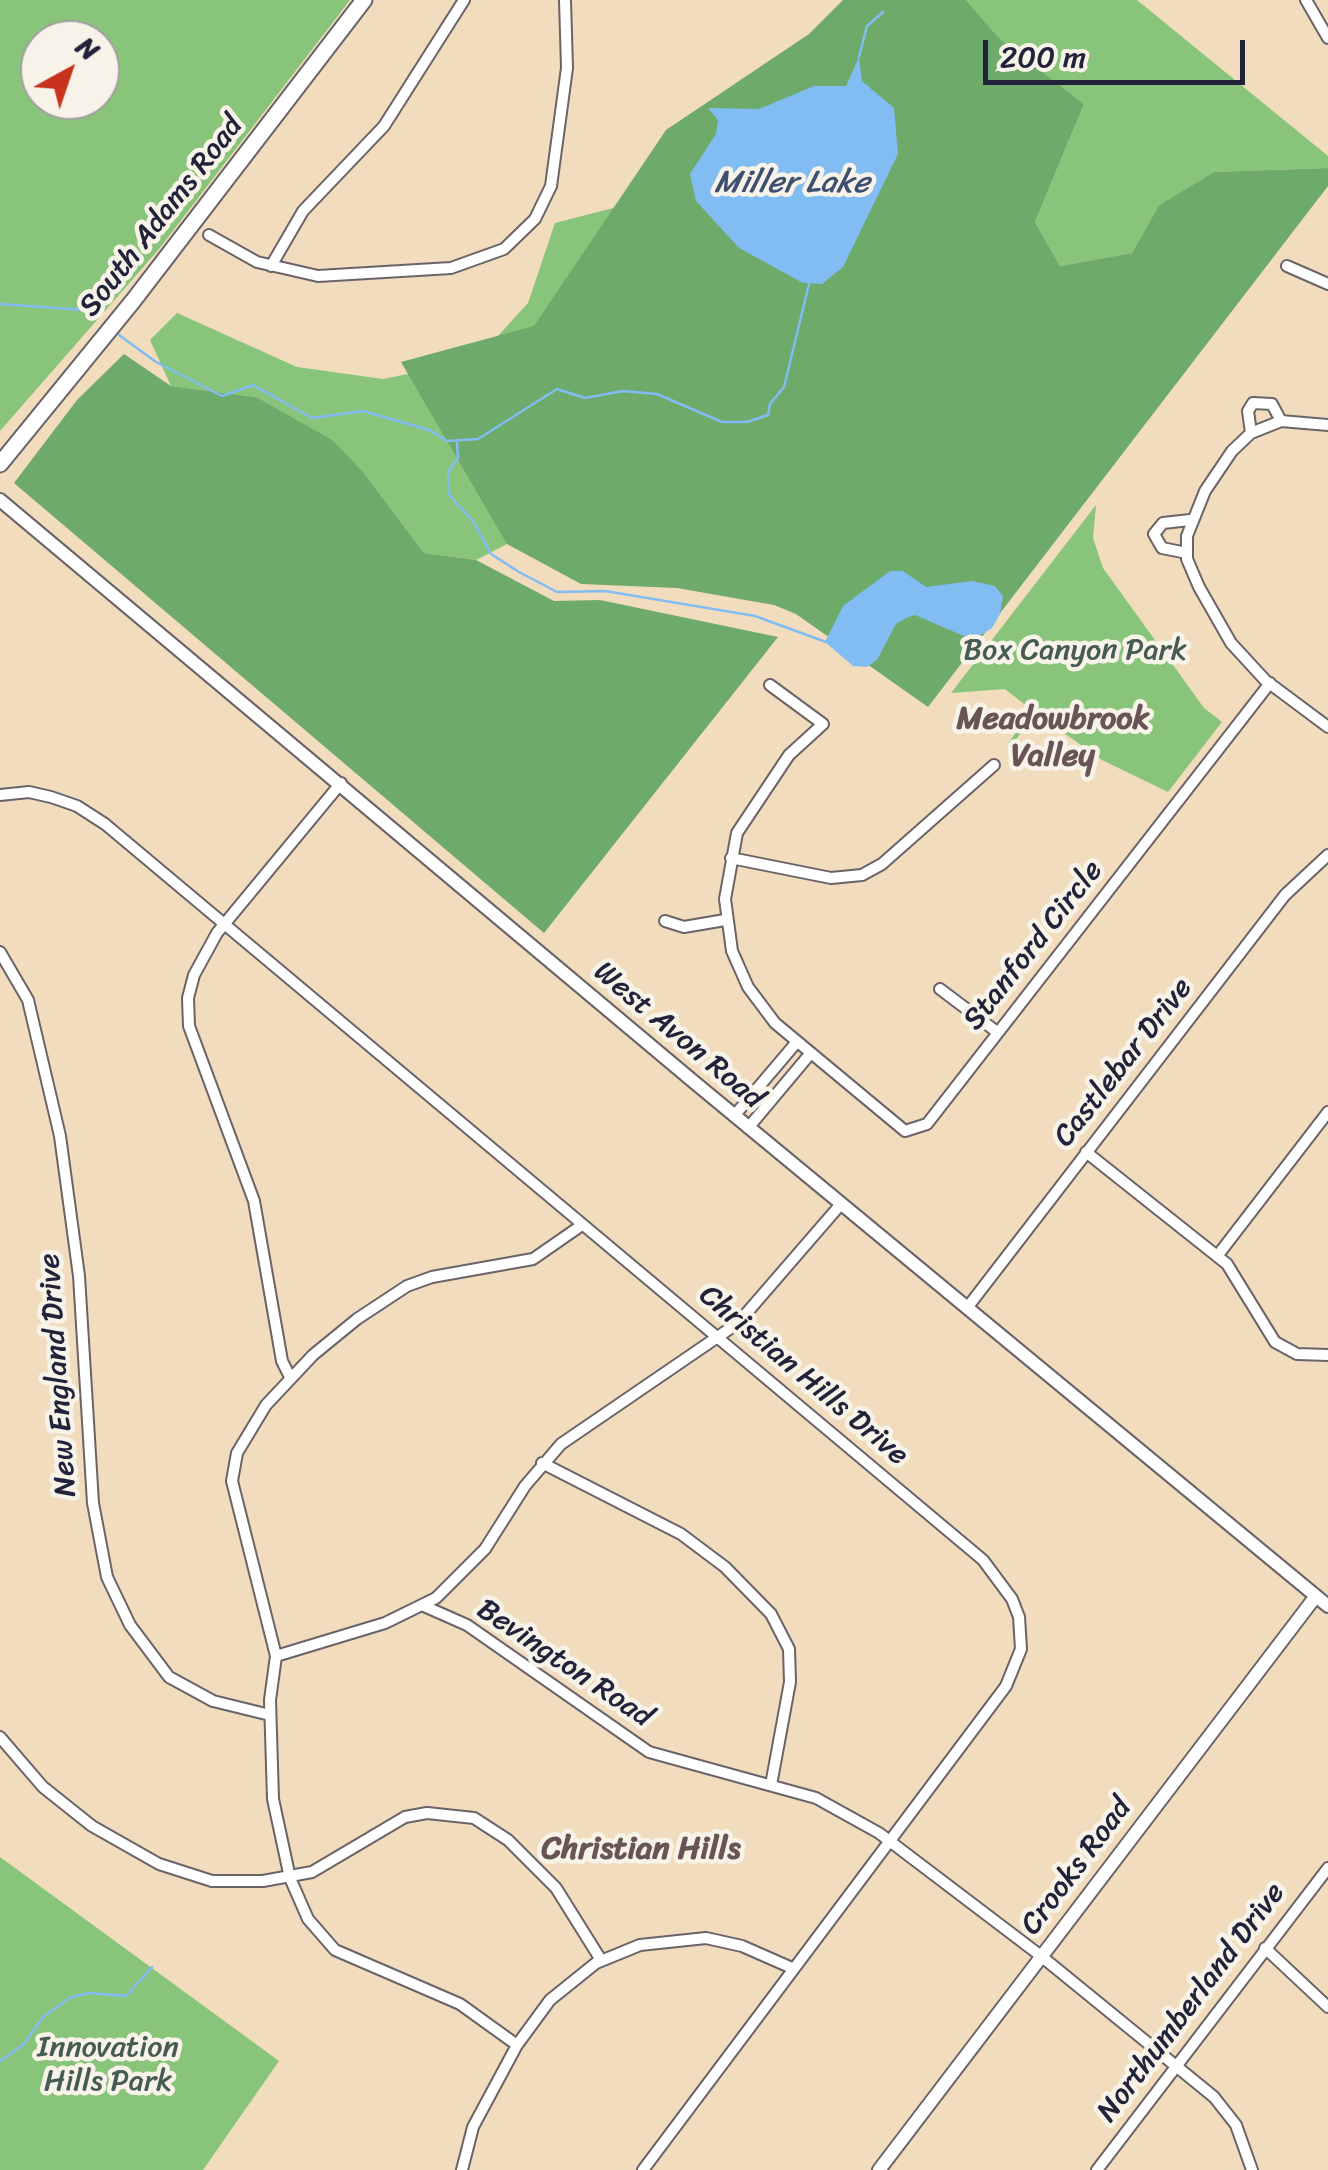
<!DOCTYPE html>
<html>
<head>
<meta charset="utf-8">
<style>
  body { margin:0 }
  #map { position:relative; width:1328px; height:2170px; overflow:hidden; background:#f1dcbd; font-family:Sriracha,sans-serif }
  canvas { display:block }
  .north { position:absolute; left:20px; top:20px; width:100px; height:100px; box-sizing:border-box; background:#f7f3e8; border:2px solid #a29fa3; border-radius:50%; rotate:40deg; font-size:28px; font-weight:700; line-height:40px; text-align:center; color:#22223b }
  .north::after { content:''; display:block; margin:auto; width:35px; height:45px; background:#c8321e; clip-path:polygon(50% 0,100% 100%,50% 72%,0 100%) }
  .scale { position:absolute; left:983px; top:40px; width:262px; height:45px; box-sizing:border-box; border:5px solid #22223b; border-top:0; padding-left:12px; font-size:30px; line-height:35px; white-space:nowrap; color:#22223b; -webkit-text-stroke:8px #f7f3e8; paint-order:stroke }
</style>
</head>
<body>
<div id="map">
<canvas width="1328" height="2170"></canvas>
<div class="north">N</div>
<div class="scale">200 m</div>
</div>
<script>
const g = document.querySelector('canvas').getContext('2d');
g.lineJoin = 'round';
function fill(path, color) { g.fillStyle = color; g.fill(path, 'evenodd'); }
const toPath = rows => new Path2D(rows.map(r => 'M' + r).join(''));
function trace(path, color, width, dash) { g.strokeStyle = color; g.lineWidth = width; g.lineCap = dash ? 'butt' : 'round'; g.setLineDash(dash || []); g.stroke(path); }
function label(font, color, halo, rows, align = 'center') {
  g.font = font + ' Sriracha,sans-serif'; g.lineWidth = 9; g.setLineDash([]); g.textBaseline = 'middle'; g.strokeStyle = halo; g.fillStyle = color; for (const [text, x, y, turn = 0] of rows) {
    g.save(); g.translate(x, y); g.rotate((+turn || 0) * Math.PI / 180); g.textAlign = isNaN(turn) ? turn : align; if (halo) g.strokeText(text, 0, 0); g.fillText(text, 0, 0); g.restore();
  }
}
const green = toPath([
  [0,0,350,0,159,249,0,431],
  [40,40,100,40,100,100,40,100],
  [966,0,1137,0,1328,156,1328,168,1214,172,1159,205,1132,253,1060,266,1035,222,1084,104,1000,39],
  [640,201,495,494,507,544,476,560,424,553,364,473,256,397,171,386,150,340,177,313,297,367,383,379,476,360,528,303,555,223],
  [1096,505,1093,538,1103,568,1204,708,1222,722,1168,792,1102,760,1036,713,1011,746,1008,743,1033,711,1005,689,951,693],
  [0,1857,279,2061,203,2170,0,2170]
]);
const forest = toPath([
  [843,0,966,0,1000,39,1084,104,1035,222,1060,266,1132,253,1159,205,1214,172,1328,168,1328,186,928,707,796,614,774,605,677,588,581,584,507,544,401,362,534,326,666,130,809,34],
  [124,354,171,386,256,397,332,440,364,473,424,553,476,560,554,601,600,600,778,637,544,933,14,483,77,400]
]);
const water = toPath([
  [859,57,862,81,894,108,898,154,843,267,822,284,803,283,739,248,696,201,690,174,716,134,718,120,708,108,759,109,814,86,846,86],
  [890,571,903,571,926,587,972,581,995,586,1003,596,1000,614,992,628,973,640,915,615,906,618,896,624,877,660,867,667,853,666,825,642,843,606]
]);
const stream = toPath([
  [859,57,867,26,883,12],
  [0,304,85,310,93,316],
  [119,335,156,362,222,396,253,385,312,418,363,411,429,430,447,441,478,439,557,389,585,398,623,391,657,394,722,422,747,422,768,415,770,404,784,387,809,284],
  [457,443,458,458,448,472,449,495,473,521,491,554,519,572,557,592,605,591,755,616,826,642],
  [0,2061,23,2045,43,2017,71,1997,90,1993,126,1996,152,1967]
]);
const minor = toPath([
  [1306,0,1328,38],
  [209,235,257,262,318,276,451,268,504,249,535,219,551,186,567,68,565,0],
  [271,266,303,211,384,126,464,0],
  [1287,266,1328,284],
  [1328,425,1281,421,1251,433,1232,451,1205,491,1187,536,1187,559,1199,587,1231,643,1265,680,1328,727],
  [1251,433,1248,411,1253,403,1272,404,1281,421],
  [1187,553,1162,548,1154,534,1163,523,1190,520],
  [770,685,823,724,789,755,737,833,725,899,732,951,748,987,775,1023,905,1131,927,1124,1270,683],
  [0,795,29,792,51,797,77,806,105,824,983,1560,1012,1599,1019,1617,1021,1649,1006,1686,643,2170],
  [731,858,831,878,862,875,882,864,994,765],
  [665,921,684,927,725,920],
  [0,952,28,1000,60,1136,79,1276,93,1503,107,1577,130,1625,169,1677,213,1701,270,1715],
  [940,989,997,1032],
  [734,1116,796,1043],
  [748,1128,810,1054],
  [1086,1152,1227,1264,1275,1342,1297,1354,1328,1355],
  [1218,1255,1328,1112],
  [967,1308,1285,895,1328,855],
  [290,1377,282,1361,254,1201,189,1026,188,998,194,975,217,933,341,783],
  [542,1463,681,1534,725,1567,771,1614,789,1649,790,1682,771,1785],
  [424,1606,467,1625,649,1752,816,1798,879,1833,1041,1956,1214,2097,1236,2125,1252,2170],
  [276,1656,385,1623,436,1598,485,1549,525,1486,561,1444,738,1323,841,1204],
  [0,1737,43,1787,92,1826,159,1864,212,1881,263,1881,312,1872,405,1817,427,1813,474,1818,508,1840,556,1888,601,1960],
  [1265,1948,1328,2007],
  [517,2045,460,2004,335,1950,308,1919,290,1878,273,1799,270,1700,276,1656,232,1481,237,1453,266,1405,313,1355,357,1319,407,1286,432,1277,533,1259,582,1225],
  [462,2170,473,2127,517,2045,550,2000,596,1963,640,1945,706,1938,742,1946,792,1968],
  [1097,2170,1328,1868]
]);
const tertiary = toPath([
  [0,500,694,1082,1328,1606],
  [879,2170,1316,1596]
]);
const secondary = toPath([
  [0,464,133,301,364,0]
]);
const streetNames = [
  ["South Adams Road",162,217,-52],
  ["Stanford Circle",1034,946,-52],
  ["West Avon Road",678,1036,40],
  ["Castlebar Drive",1124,1063,-52],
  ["New England Drive",59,1375,-94],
  ["Christian Hills Drive",803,1376,40],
  ["Bevington Road",564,1664,34],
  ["Crooks Road",1077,1867,-53],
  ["Northumberland Drive",1192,2003,-53]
];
const parkNames = [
  ["Box Canyon Park",1075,651],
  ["Innovation",108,2048],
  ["Hills Park",108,2082]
];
const waterNames = [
  ["Miller Lake",792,184]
];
const neighbourhoodNames = [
  ["Meadowbrook",1053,720],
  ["Valley",1053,757],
  ["Christian Hills",641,1850]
];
fill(green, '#88c479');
fill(forest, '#6eaa69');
fill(water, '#81bcf3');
trace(stream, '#81bcf3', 2.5);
trace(minor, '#6a6368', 14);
trace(tertiary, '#6a6368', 16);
trace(secondary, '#6a6368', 19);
trace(minor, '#fff', 10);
trace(tertiary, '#fff', 12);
trace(secondary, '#fff', 15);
label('30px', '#22223b', '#f7f3e8', streetNames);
label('30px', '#465b51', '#f7f3e8', parkNames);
label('italic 32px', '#3e5072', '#f7f3e8', waterNames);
label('bold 32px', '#685454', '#f7f3e8', neighbourhoodNames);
</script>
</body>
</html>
